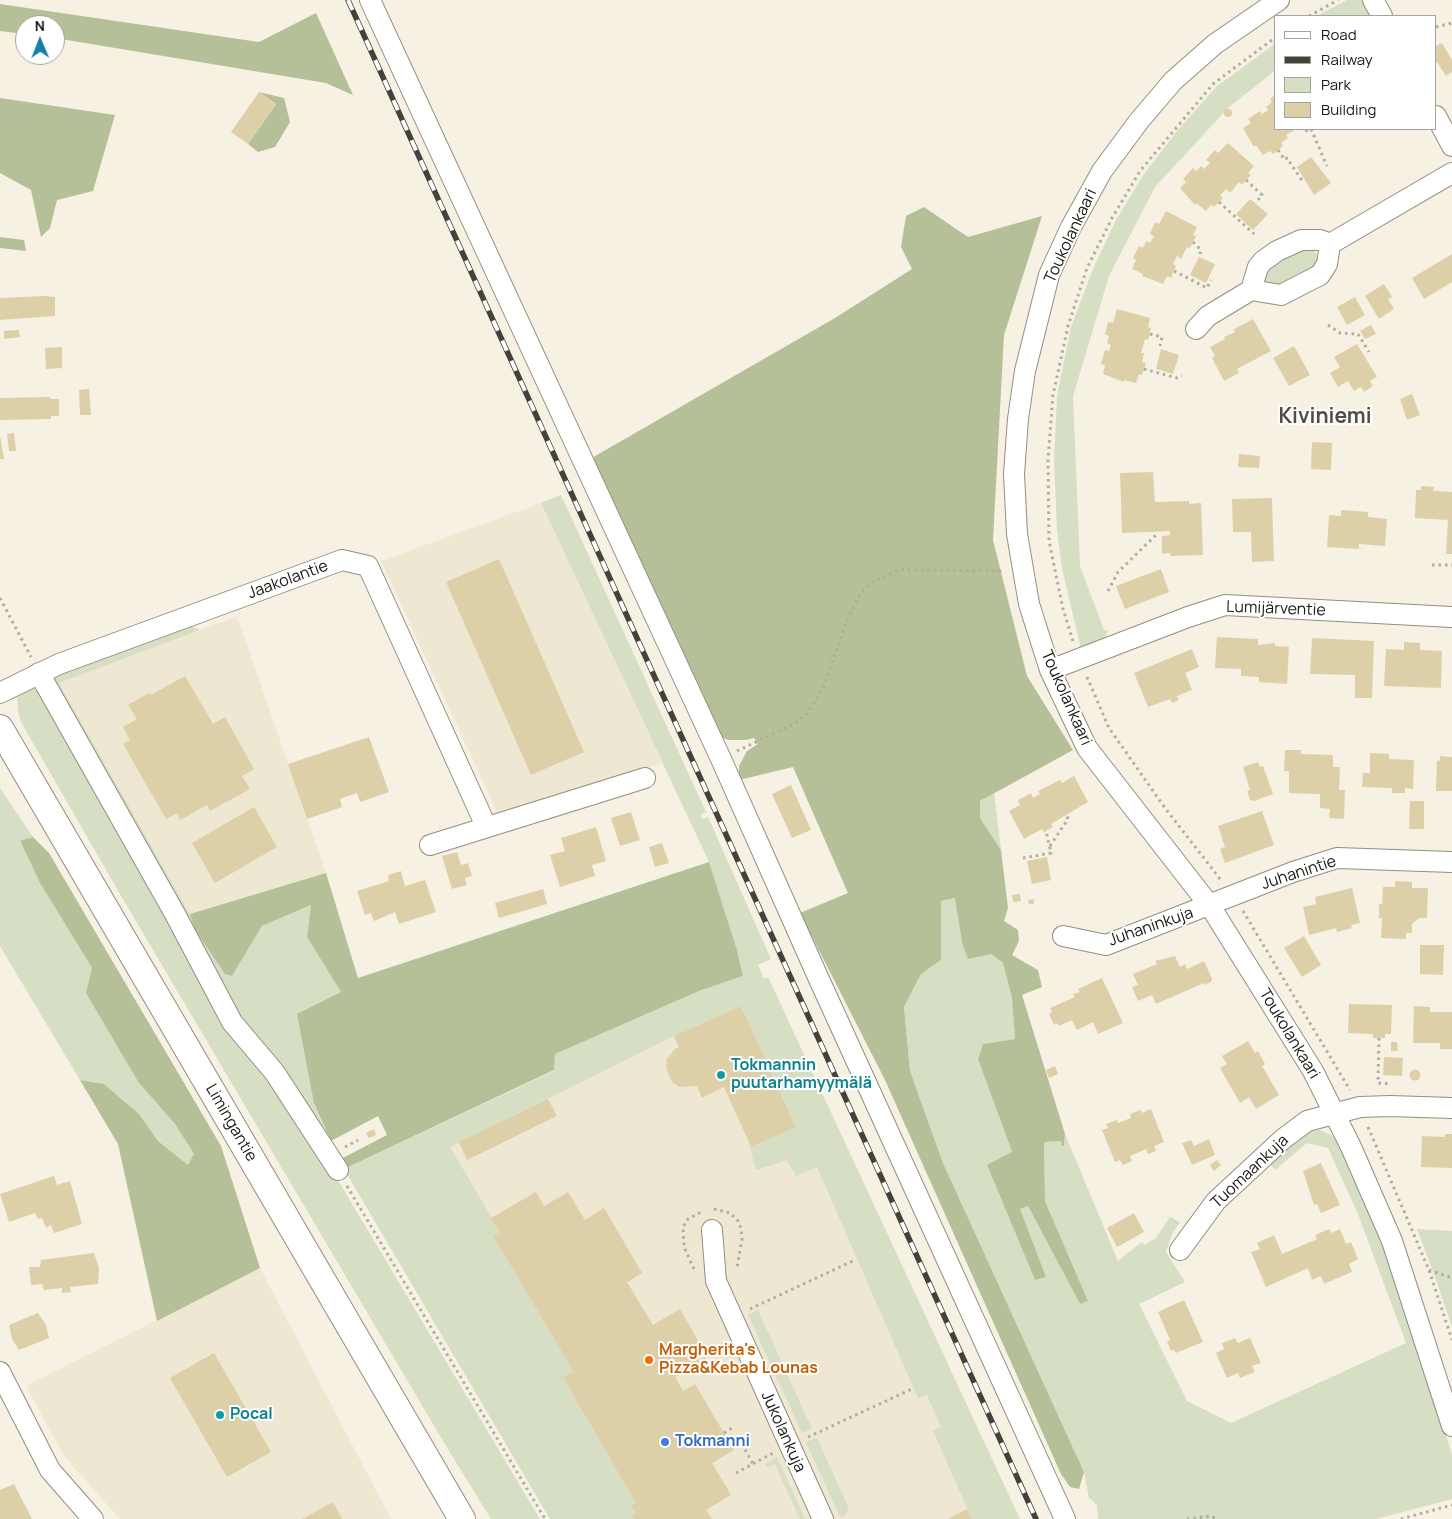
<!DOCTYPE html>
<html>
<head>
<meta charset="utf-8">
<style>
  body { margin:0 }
  #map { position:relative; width:1452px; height:1519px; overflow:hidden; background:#f6f1e2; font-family:Manrope,sans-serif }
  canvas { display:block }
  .legend { position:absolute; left:1274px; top:15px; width:162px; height:115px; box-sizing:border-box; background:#fff; border:1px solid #a3a3a1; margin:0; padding:6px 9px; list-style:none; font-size:15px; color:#191813 }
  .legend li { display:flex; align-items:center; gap:10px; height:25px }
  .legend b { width:25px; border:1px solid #a3a3a1 }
  .north { position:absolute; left:15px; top:15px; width:50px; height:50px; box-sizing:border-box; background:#fff; border:1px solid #a3a3a1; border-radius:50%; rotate:359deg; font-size:14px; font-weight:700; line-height:20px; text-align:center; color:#191813 }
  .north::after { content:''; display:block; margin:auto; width:18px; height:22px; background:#1481a9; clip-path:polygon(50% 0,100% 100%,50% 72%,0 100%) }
</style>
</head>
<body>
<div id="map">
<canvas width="1452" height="1519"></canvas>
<ul class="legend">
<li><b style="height:6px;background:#fff"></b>Road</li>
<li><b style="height:6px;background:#43413a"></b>Railway</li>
<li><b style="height:14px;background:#d6dec3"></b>Park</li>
<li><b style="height:14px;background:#ddd0a9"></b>Building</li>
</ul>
<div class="north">N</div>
</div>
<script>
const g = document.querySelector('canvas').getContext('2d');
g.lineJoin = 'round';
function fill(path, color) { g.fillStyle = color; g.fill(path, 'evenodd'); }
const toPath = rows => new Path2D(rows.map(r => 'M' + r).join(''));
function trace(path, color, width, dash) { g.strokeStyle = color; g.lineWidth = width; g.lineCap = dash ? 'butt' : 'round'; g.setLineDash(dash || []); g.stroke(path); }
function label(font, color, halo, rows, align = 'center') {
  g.font = font + ' Manrope,sans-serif'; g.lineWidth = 4; g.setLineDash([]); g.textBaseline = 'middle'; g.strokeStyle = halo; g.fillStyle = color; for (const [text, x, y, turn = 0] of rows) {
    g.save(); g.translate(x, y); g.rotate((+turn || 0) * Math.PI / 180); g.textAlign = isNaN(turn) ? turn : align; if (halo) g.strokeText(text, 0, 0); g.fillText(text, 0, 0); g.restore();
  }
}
const built = toPath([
  [541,503,662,763,499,816,381,561],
  [237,616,326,873,190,914,59,683],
  [742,984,985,1519,597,1519,396,1152],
  [260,1268,391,1519,120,1519,64,1456,26,1386]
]);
const green = toPath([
  [1347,0,1362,0,1371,16,1317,16],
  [1276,43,1276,70,1229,107,1155,187,1109,276,1073,396,1080,566,1104,630,1108,630,1105,638,1081,649,1062,568,1057,529,1054,460,1057,396,1071,327,1093,269,1116,220,1144,174,1178,130,1216,87],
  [1299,248,1311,249,1316,253,1318,263,1317,267,1286,288,1265,284,1263,279,1267,268],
  [561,495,706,812,701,814,701,817,703,819,708,817,771,959,758,965,764,979,768,977,1020,1519,972,1519,933,1431,941,1427,927,1395,918,1398,817,1167,796,1176,787,1160,756,1170,750,1148,796,1126,741,1006,674,1036,450,1147,500,1232,493,1236,574,1372,563,1379,636,1503,632,1506,636,1513,632,1516,634,1519,550,1519,344,1169,554,1071,555,1054,699,991,743,976,737,950,709,862,541,503],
  [189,625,200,630,59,683,190,914,194,928,232,976,262,926,311,905,307,937,341,992,314,1103,331,1141,238,1022,50,677],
  [39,681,171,916,314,1140,540,1519,491,1519,446,1446,120,894,21,722,18,711,17,696,19,692],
  [0,788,33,837,20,842,40,883,92,968,122,1053,139,1083,175,1124,194,1154,189,1166,158,1141,139,1114,104,1084,80,1080,0,946],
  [994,792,1001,850,980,818,980,802],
  [956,898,962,942,991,954,1003,963,1012,998,1015,1039,983,1044,978,1059,1012,1153,987,1165,1035,1280,1046,1277,1019,1208,1028,1206,1080,1304,1088,1301,1045,1201,1044,1144,1045,1142,1061,1141,1064,1146,1065,1134,1118,1261,1142,1242,1144,1245,1156,1238,1170,1217,1180,1222,1172,1234,1166,1252,1185,1282,1139,1304,1187,1401,1231,1423,1406,1343,1358,1214,1328,1148,1307,1143,1275,1170,1270,1163,1308,1132,1320,1130,1333,1136,1337,1140,1383,1245,1417,1341,1452,1455,1452,1499,1376,1519,1098,1519,1097,1505,1089,1498,1084,1472,943,1163,910,1071,904,1007,921,974,941,960,941,901],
  [1417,1229,1452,1231,1452,1327,1436,1280],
  [758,1310,812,1429,802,1433,748,1315],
  [817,1438,849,1509,843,1517,840,1517,806,1442],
  [777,1457,805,1519,800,1519,775,1464,766,1467,765,1464]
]);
const forest = toPath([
  [0,4,259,42,316,13,353,95,326,83,55,38,55,25,25,25,25,34,0,31],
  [259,92,284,98,290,122,275,147,258,152,248,144,276,104],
  [0,98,115,115,93,191,57,200,50,228,41,237,31,190,0,173],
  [924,207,968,237,1042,216,1004,335,993,540,1027,676,1073,750,980,801,980,818,1001,850,1008,908,1004,921,1018,930,1019,941,1012,955,1038,970,1042,987,1022,995,1065,1134,1064,1146,1062,1146,1061,1141,1045,1142,1044,1144,1045,1201,1088,1301,1080,1304,1028,1206,1020,1209,1046,1277,1035,1280,987,1165,1012,1152,978,1059,983,1044,1015,1039,1012,998,1003,963,991,954,968,959,962,942,955,898,941,901,941,960,921,974,904,1007,910,1071,943,1163,1084,1472,1079,1489,1070,1487,1061,1474,885,1080,800,913,848,893,793,767,739,780,739,766,747,751,758,744,754,738,746,740,728,740,717,735,590,459,835,318,912,269,901,247,906,216],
  [0,237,24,240,26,251,0,248],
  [33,837,49,853,221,1146,260,1268,157,1321,118,1144,80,1080,104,1084,139,1114,158,1141,188,1165,194,1154,175,1124,139,1083,86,993,92,968,40,883,20,841],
  [709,862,737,950,743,976,699,991,555,1054,554,1070,344,1169,339,1160,387,1135,378,1116,331,1141,314,1103,297,1014,341,992,307,937,311,905,262,926,232,976,225,974,194,928,190,914,326,873,358,978]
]);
const building = toPath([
  [1442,43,1452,60,1452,72,1446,76,1437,62,1436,63,1436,46],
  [259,92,276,104,248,144,231,132],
  [1276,94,1276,129,1296,129,1286,135,1288,138,1281,143,1283,146,1273,154,1270,151,1263,155,1256,145,1254,147,1243,128,1251,123,1248,119,1260,111,1262,114,1268,110,1266,107,1272,102,1270,99],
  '1224 113a4 4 0 1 1 8 0a4 4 0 1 1-8 0Z',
  [1228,143,1254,166,1248,173,1251,175,1242,185,1239,182,1230,193,1226,189,1220,195,1223,198,1214,207,1211,205,1206,211,1196,203,1195,205,1180,188,1186,182,1183,179,1193,168,1196,171,1201,166,1204,169,1210,163,1206,160,1215,150,1218,153],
  [1311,157,1331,183,1314,195,1297,167],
  [1250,199,1268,214,1253,230,1236,214],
  [1166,211,1197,227,1193,235,1196,236,1190,248,1187,247,1181,259,1177,256,1173,264,1176,266,1171,278,1167,276,1163,284,1142,276,1143,274,1132,269,1136,260,1133,258,1139,246,1143,248,1146,241,1150,243,1154,236,1150,234,1155,222,1159,224],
  [1452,254,1452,282,1424,299,1412,278],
  [1199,257,1215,264,1206,283,1190,275],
  [1384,284,1392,297,1388,299,1394,309,1379,319,1365,296],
  [45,296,55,297,55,316,0,320,0,298],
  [1355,297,1365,315,1347,325,1337,307],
  [1117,309,1150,318,1148,327,1151,328,1148,340,1145,339,1141,353,1144,353,1142,362,1146,363,1142,375,1139,374,1136,383,1124,380,1124,382,1103,374,1105,365,1101,364,1105,350,1109,351,1111,345,1107,343,1109,336,1105,334,1108,322,1113,323],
  [1253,319,1271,351,1237,369,1239,373,1224,381,1212,358,1215,356,1210,347,1225,339,1224,337,1235,332,1234,329],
  [1371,325,1376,334,1365,339,1360,331],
  [19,330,20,337,4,339,4,331],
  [1357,344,1377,377,1370,381,1373,386,1364,392,1361,387,1354,391,1348,381,1338,387,1330,373,1340,367,1334,357],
  [1294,346,1310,375,1289,386,1273,358],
  [62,347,62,368,46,369,45,348],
  [1161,349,1179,355,1173,374,1156,369],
  [89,389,91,415,80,415,79,390],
  [1412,394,1420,415,1407,420,1400,399],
  [50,397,50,399,59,399,59,416,51,416,51,419,0,420,0,398],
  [14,433,16,451,9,451,7,434],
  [0,435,4,459,0,459],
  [1312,442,1332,443,1331,470,1311,469],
  [1239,454,1260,456,1259,468,1238,467],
  [1153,472,1155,502,1189,501,1189,504,1201,503,1203,555,1171,556,1170,553,1162,554,1162,536,1170,535,1170,531,1122,533,1120,473],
  [1421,486,1434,487,1433,491,1452,492,1452,554,1446,554,1448,520,1415,518,1416,490,1421,490],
  [1272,498,1274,561,1252,562,1251,532,1233,532,1232,499],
  [1341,510,1368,512,1368,517,1387,519,1385,546,1359,544,1359,549,1327,547,1329,515,1341,516],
  [499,559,584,752,531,775,446,582],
  [1161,569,1169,592,1125,609,1116,586],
  [1217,637,1258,639,1258,645,1275,643,1275,646,1289,647,1287,684,1259,682,1259,677,1241,676,1241,669,1215,668],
  [1312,638,1374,641,1372,698,1355,698,1355,675,1310,674],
  [1404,642,1420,643,1420,650,1442,651,1441,688,1384,686,1386,649,1404,650],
  [1192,649,1199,667,1185,673,1192,690,1177,696,1179,700,1172,703,1170,699,1148,707,1134,673],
  [185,676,213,724,225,717,254,769,242,776,250,789,210,811,207,805,180,820,177,813,166,819,123,744,130,740,123,727,137,719,128,705,149,693,151,695],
  [369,737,389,792,360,802,357,793,340,799,342,807,307,819,288,764],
  [1285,750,1301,750,1301,754,1333,755,1333,767,1340,767,1339,790,1345,790,1344,819,1329,818,1330,809,1320,808,1320,794,1289,793,1289,771,1284,771],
  [1370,753,1389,754,1389,759,1414,760,1413,789,1405,788,1405,793,1392,793,1392,788,1362,787,1363,773,1370,773],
  [1440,756,1452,757,1452,791,1436,791,1437,760,1440,761],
  [1258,762,1260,767,1263,766,1273,794,1254,801,1250,800,1247,791,1250,790,1243,767],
  [1074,776,1088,802,1051,824,1053,827,1044,832,1042,829,1024,839,1009,811,1020,805,1018,800,1031,793,1033,798,1040,794,1038,791,1060,780,1062,783],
  [791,785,811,830,792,838,772,794],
  [1410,801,1424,801,1424,829,1409,829],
  [254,807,277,847,215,883,192,843],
  [1262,811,1274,845,1225,863,1220,849,1225,847,1218,826],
  [631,812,640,840,620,846,611,818],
  [596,827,606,861,592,865,595,876,560,887,550,855,565,851,561,838],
  [662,843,669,863,655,867,649,847],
  [457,852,461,865,468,863,472,876,465,878,467,885,452,889,442,856],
  [1047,857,1051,880,1032,884,1027,861],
  [401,871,405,886,425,880,436,912,399,924,395,912,374,921,371,913,365,915,357,891,389,881,388,875],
  [1395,881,1412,882,1412,888,1428,888,1427,918,1419,918,1412,924,1412,933,1406,933,1406,939,1381,938,1382,918,1379,918,1379,904,1382,904,1383,887,1395,887],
  [1352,888,1360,923,1351,925,1352,928,1337,932,1336,928,1309,935,1303,907,1316,904,1315,897],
  [543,889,547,904,499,918,495,903],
  [1020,894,1021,901,1013,902,1012,895],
  [1034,899,1034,904,1029,904,1028,900],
  [1304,936,1321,965,1302,977,1284,948],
  [1420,945,1444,945,1443,975,1420,974],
  [1175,956,1180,967,1185,964,1187,969,1204,961,1212,979,1211,982,1205,985,1204,983,1156,1004,1152,995,1138,1001,1132,987,1138,985,1133,974,1157,964,1155,961],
  [1102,978,1123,1023,1098,1034,1093,1022,1077,1030,1072,1020,1059,1026,1057,1023,1054,1025,1049,1014,1052,1012,1050,1008,1075,997,1073,994,1080,992,1078,989],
  [1349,1004,1392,1005,1391,1034,1385,1034,1385,1038,1373,1038,1373,1034,1348,1033],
  [741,1006,796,1127,751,1147,724,1087,702,1098,697,1086,680,1087,672,1082,666,1068,667,1059,675,1049,679,1047,674,1036],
  [1414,1006,1430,1007,1430,1012,1452,1012,1452,1049,1440,1049,1440,1043,1413,1043],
  [1248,1041,1255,1053,1258,1051,1265,1064,1262,1066,1279,1095,1256,1109,1249,1097,1240,1103,1220,1068,1227,1064,1222,1056],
  [1391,1042,1397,1042,1398,1051,1391,1051],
  [1384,1057,1403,1058,1402,1076,1383,1075],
  [1055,1066,1058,1074,1049,1078,1046,1070],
  '1409.5 1075a5.5 5.5 0 1 1 11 0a5.5 5.5 0 1 1-11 0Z',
  [548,1099,557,1116,467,1160,459,1142],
  [1151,1109,1164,1142,1154,1146,1156,1151,1148,1154,1146,1149,1130,1156,1132,1161,1123,1165,1120,1160,1115,1162,1102,1130,1108,1128,1106,1124,1117,1120,1118,1123,1123,1121,1131,1118,1130,1114,1141,1110,1142,1113],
  [374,1129,376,1135,369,1138,366,1133],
  [1445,1134,1452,1134,1452,1168,1421,1167,1422,1136,1445,1137],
  [1209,1139,1215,1155,1192,1165,1182,1143,1191,1140,1194,1146],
  [1217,1160,1221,1165,1214,1171,1210,1165],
  [1321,1163,1340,1205,1321,1213,1317,1204,1314,1205,1303,1171],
  [54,1176,57,1185,70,1181,82,1224,54,1233,51,1225,46,1228,42,1218,38,1219,35,1213,9,1222,0,1194],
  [536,1192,544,1206,568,1192,585,1220,604,1208,642,1273,627,1282,653,1325,680,1309,704,1351,696,1356,700,1363,675,1377,683,1391,695,1384,734,1450,712,1463,731,1495,706,1510,712,1519,634,1519,632,1516,636,1513,631,1506,636,1503,563,1378,574,1372,493,1236,500,1232,491,1218],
  [1134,1213,1144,1232,1117,1247,1107,1228],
  [1329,1229,1331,1233,1340,1229,1346,1244,1351,1242,1358,1259,1349,1264,1352,1272,1324,1284,1321,1276,1312,1280,1308,1268,1266,1287,1251,1252,1260,1249,1257,1243,1274,1235,1282,1254,1317,1239,1315,1235],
  [94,1253,99,1268,98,1284,70,1287,71,1292,62,1293,62,1288,44,1290,42,1284,31,1285,29,1267,40,1267,41,1260],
  [1184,1300,1203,1342,1176,1353,1174,1350,1171,1351,1167,1342,1170,1340,1158,1312],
  [38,1313,46,1325,49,1338,19,1350,12,1339,9,1325],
  [1235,1338,1238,1343,1250,1338,1261,1363,1252,1366,1255,1372,1240,1378,1238,1373,1227,1378,1216,1353,1224,1349,1222,1343],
  [214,1353,271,1452,227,1477,170,1378],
  [14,1484,32,1519,0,1519,0,1490],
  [333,1502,342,1519,302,1519],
  [967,1509,972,1519,948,1519]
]);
const path = toPath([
  [1309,16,1338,0],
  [1436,27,1452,23],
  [1306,129,1307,131,1310,129],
  [1311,129,1327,166],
  [1278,150,1285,160,1287,158,1303,182],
  [1246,180,1262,195,1258,200],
  [1219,202,1254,234],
  [1193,242,1201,250,1200,254],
  [1174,271,1207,288,1211,280],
  [1328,325,1340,333,1358,334,1369,352],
  [1150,334,1162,337,1160,346],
  [1144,369,1177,378,1182,376],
  [1432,565,1452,565],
  [1108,591,1118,572,1156,535],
  [0,598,31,657],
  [1073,641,1063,609,1049,541,1048,459,1053,395,1068,326,1087,268,1112,218,1140,171,1213,84,1276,37],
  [1087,677,1109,728,1165,808,1220,879],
  [737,751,798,722,808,712,823,689,847,620,860,594,871,583,899,570,1003,571],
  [1050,846,1068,819,1067,816],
  [1023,858,1051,853,1046,831],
  [1243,911,1350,1090],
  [1379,1038,1378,1083,1390,1084],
  [1368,1127,1429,1270,1452,1340],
  [345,1147,358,1140],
  [347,1186,545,1519],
  [714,1209,730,1213,738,1221,741,1229,742,1239,737,1268],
  [694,1269,684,1247,683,1227,688,1219,703,1211],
  [1429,1270,1452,1278],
  [750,1309,855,1260],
  [700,1353,708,1366],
  [724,1433,732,1428],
  [808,1437,912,1389],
  [742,1444,753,1464],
  [736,1473,773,1453],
  [1187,1519,1211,1516,1217,1519],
  [1401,1519,1452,1505]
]);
const minor = toPath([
  [370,0,721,759,818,977,1065,1519],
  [1279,0,1215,44,1173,81,1139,121,1102,171,1071,227,1049,275,1025,371,1018,419,1014,474,1017,534,1029,604,1050,670,1087,748,1210,906,1313,1071,1351,1147,1392,1241,1452,1426],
  [1373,0,1382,16],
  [1436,116,1452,146],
  [1330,244,1327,264,1320,275,1281,295,1251,290,1258,267,1263,261,1277,251,1301,240,1320,240,1330,244,1452,173],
  [1196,329,1208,316,1251,290],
  [1050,670,1188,617,1225,605,1452,617],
  [39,673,175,914,232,1022,275,1073,338,1170],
  [0,693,59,664,342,560,368,566,486,826],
  [430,845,645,778],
  [1063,936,1106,945,1293,872,1337,858,1452,862],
  [712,1230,716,1281,823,1519],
  [1180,1250,1216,1201,1283,1139,1307,1121,1360,1107,1390,1106,1452,1108],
  [0,1372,50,1470,93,1519]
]);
const major = toPath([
  [0,728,462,1519]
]);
const rail = toPath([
  [348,0,1036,1519]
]);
const markers = [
  [721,1075,5,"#0f9aa8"],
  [649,1360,5,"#e8710a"],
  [220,1415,5,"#0f9aa8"],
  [665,1442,5,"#3f7fe0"]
];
const streetNames = [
  ["Toukolankaari",1071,236,-65],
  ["Jaakolantie",288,580,-20],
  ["Lumijärventie",1276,609,2],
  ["Toukolankaari",1066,698,66],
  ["Juhanintie",1299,873,-18],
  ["Juhaninkuja",1151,927,-19],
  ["Toukolankaari",1289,1034,59],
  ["Limingantie",231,1123,60],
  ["Tuomaankuja",1250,1172,-43],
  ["Jukolankuja",783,1432,66]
];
const cultureNames = [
  ["Tokmannin",731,1066],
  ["puutarhamyymälä",731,1084],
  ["Pocal",230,1415]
];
const foodNames = [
  ["Margherita's",659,1351],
  ["Pizza&Kebab Lounas",659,1369]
];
const shopNames = [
  ["Tokmanni",675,1442]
];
const districtNames = [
  ["Kiviniemi",1325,417]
];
fill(built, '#eee7d1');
fill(green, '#d6dec3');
fill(forest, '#b5c099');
fill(building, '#ddd0a9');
trace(minor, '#928e81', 22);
trace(major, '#928e81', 28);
trace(path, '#b0aca0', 3, [2.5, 4]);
trace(minor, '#fff', 20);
trace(major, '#fff', 26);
trace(rail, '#43413a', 5.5);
trace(rail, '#fff', 4, [11]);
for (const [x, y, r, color] of markers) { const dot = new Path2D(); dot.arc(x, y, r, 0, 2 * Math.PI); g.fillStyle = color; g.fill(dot); trace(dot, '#fff', 2); }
label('16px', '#191813', '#fff', streetNames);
label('bold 16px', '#0d838f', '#fff', cultureNames, 'left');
label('bold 16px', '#c56008', '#fff', foodNames, 'left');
label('bold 16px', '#366cbe', '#fff', shopNames, 'left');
label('bold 21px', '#514d41', '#fff', districtNames);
</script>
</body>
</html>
